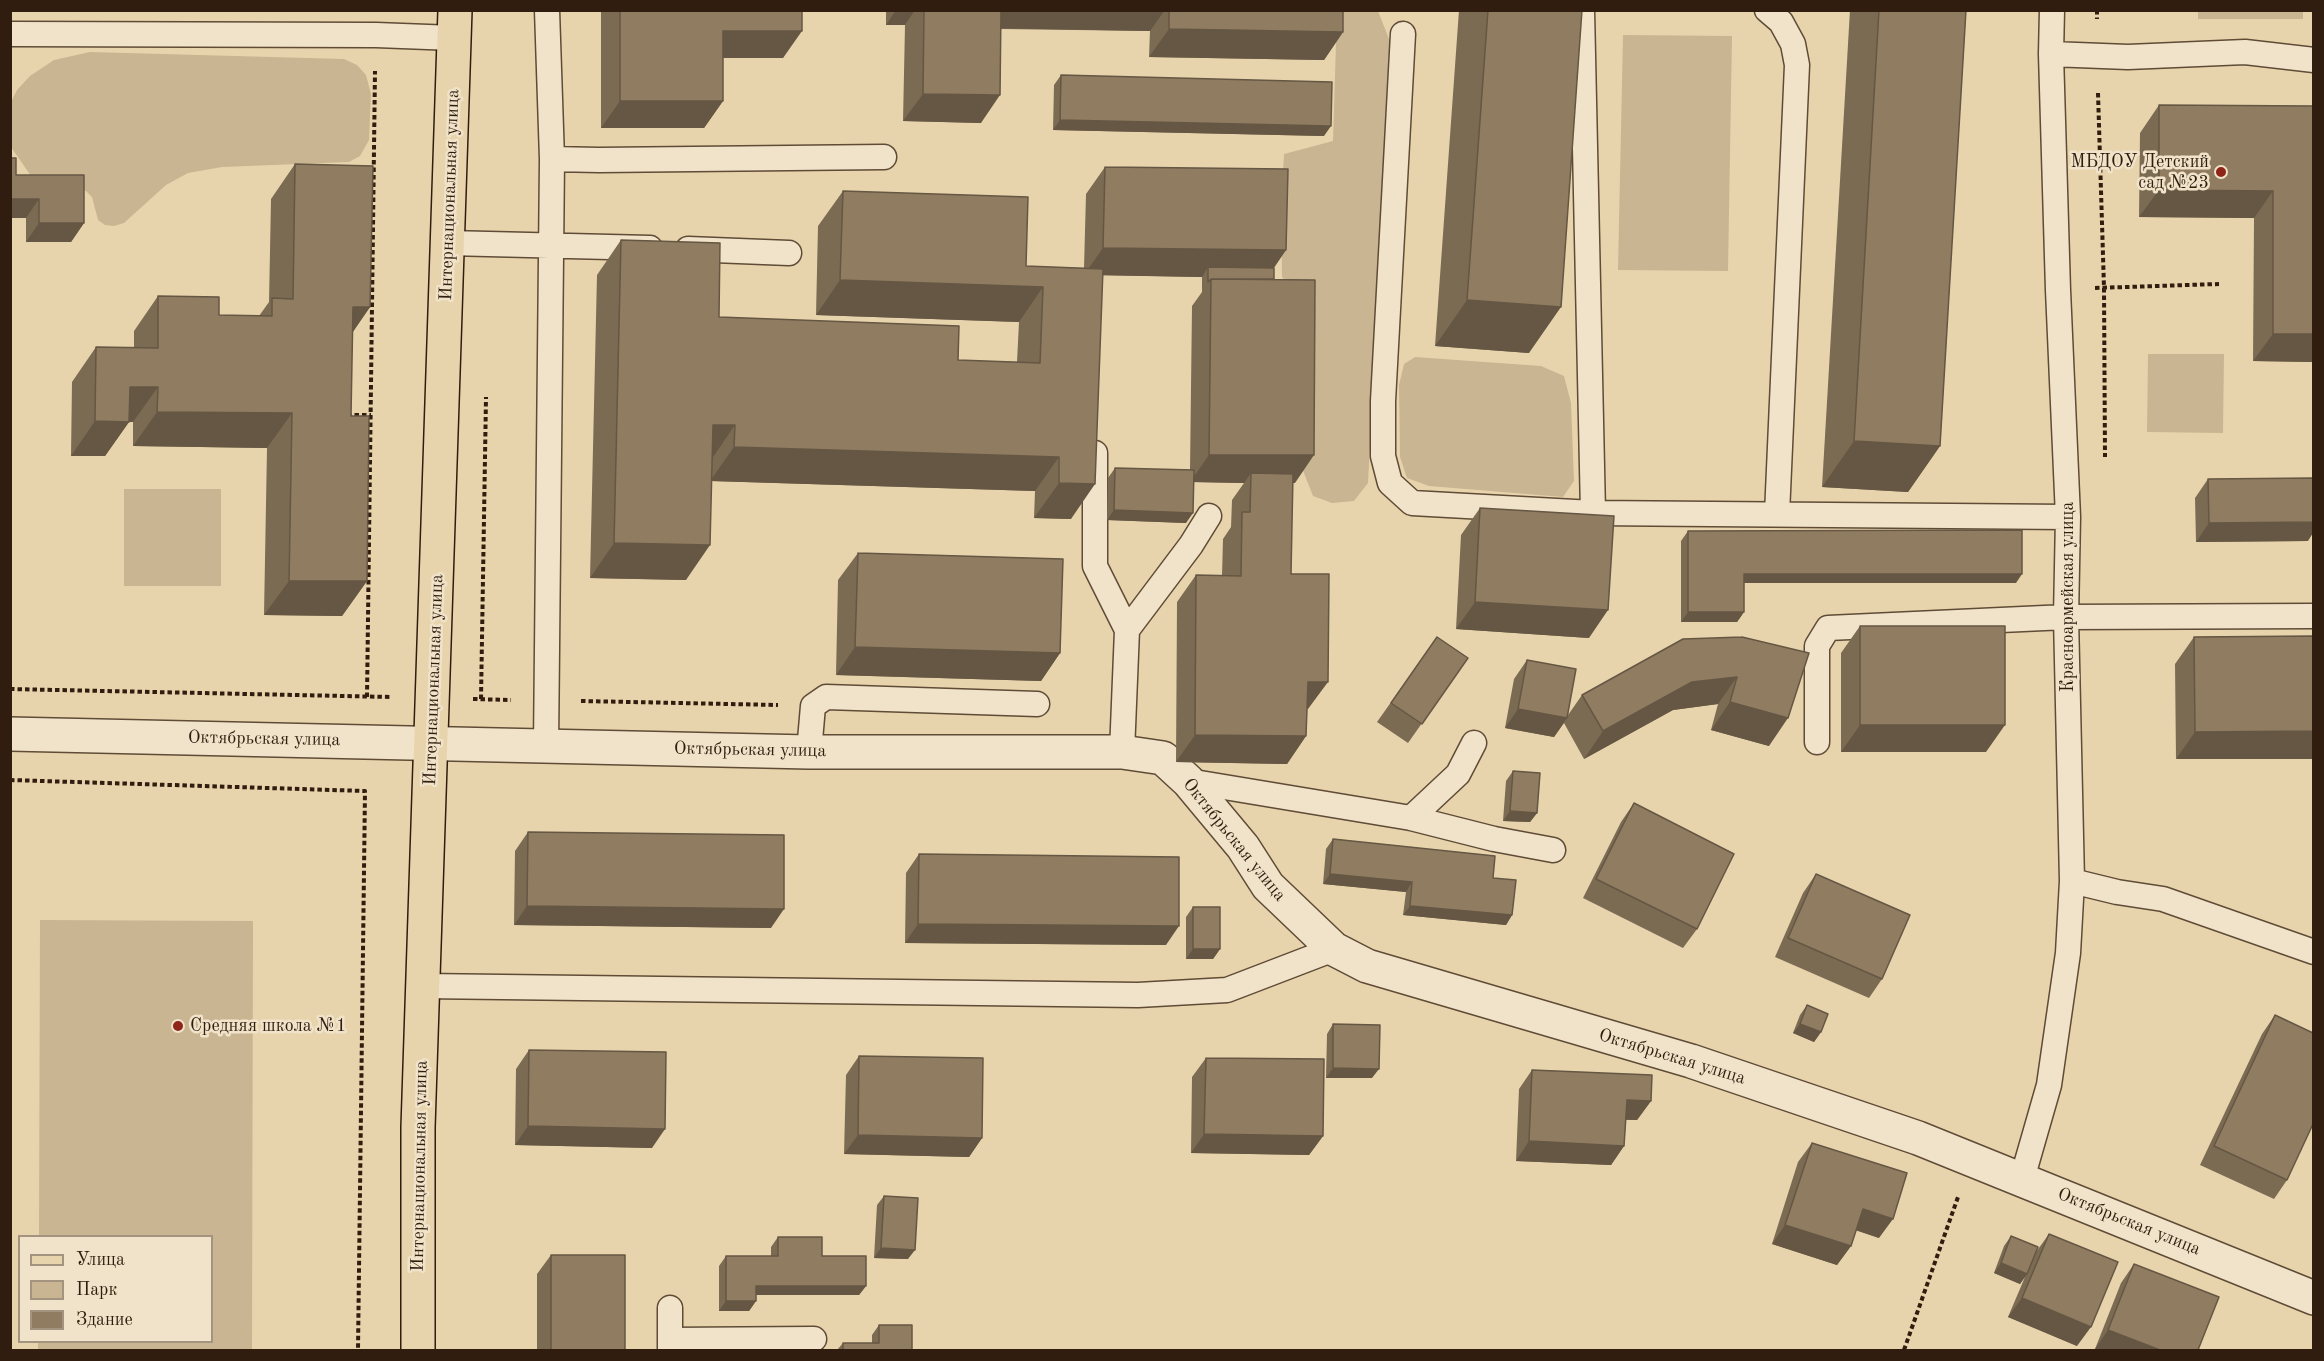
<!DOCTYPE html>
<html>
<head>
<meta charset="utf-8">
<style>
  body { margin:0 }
  #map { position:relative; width:2324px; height:1361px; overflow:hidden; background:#e8d4ac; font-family:"Old Standard TT",serif }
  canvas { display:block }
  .frame { position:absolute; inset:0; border:12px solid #311d0f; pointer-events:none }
  .legend { position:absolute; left:18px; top:1235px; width:195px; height:108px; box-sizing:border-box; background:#f0e3c9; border:2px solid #a4947f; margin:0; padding:8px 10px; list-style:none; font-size:18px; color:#311d0f }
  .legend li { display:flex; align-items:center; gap:12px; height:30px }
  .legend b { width:30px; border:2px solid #a4947f }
</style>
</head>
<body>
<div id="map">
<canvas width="2324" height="1361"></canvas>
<div class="frame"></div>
<ul class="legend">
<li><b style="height:8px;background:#e8d4ac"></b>Улица</li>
<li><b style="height:16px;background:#c9b591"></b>Парк</li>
<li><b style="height:16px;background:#907c61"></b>Здание</li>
</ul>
</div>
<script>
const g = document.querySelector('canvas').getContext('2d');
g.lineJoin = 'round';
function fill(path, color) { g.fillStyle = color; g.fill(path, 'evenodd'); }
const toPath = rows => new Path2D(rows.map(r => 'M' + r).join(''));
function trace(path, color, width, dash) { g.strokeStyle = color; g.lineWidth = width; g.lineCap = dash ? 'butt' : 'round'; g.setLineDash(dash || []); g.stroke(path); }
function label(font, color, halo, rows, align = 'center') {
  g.font = font + ' "Old Standard TT",serif'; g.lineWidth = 5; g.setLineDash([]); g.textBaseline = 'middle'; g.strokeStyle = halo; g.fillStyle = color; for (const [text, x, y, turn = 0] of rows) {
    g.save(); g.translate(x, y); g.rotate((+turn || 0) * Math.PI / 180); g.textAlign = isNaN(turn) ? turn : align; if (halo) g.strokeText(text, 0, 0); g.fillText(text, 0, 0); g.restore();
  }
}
const green = toPath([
  [1337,11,1378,11,1391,44,1368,483,1354,501,1332,503,1313,496,1302,468,1303,301,1282,277,1281,207,1284,154,1333,141],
  [2198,11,2303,11,2303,19,2198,19],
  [1623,35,1732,36,1728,271,1618,270],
  [90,52,344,59,357,65,366,75,371,94,369,140,360,156,349,162,222,167,188,173,166,185,124,223,114,226,105,225,98,220,92,197,86,191,31,176,11,147,10,104,17,90,30,76,54,60],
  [2148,354,2224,354,2223,433,2147,432],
  [1415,357,1541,366,1564,376,1571,403,1574,481,1563,497,1429,486,1407,478,1400,457,1399,385,1404,364],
  [124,489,221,489,221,586,124,586],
  [40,920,253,921,252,1350,38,1350,38,1342,212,1342,212,1236,39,1236]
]);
const path = toPath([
  [2097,10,2097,19],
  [2098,93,2104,288,2105,457],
  [2095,288,2219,284],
  [347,415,371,415],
  [10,689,391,697],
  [367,697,375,71],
  [473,699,511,700],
  [481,699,486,397],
  [581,701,778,705],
  [10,780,365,791,358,1350],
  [1904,1350,1958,1197]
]);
const lane = toPath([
  [1582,10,1593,513],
  [1767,10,1781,22,1793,44,1797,65,1777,514],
  [10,34,376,35,454,38],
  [1403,34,1383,401,1383,456,1390,483,1412,503,1593,513,2068,517],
  [2051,54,2128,57,2245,52,2314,60],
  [552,159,599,160,884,157],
  [448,243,650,248],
  [688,249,789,253],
  [1095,453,1095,566,1127,630,1122,752],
  [1127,630,1191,545,1209,516],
  [1817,742,1817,646,1828,628,2066,617,2314,616],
  [546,746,552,159,547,10],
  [809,752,813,706,826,697,1037,704],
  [1188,781,1411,818,1494,839,1553,850],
  [1411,818,1458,774,1474,743],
  [2072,881,2117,892,2163,899,2314,952],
  [423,986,1138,995,1227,990,1334,949],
  [2022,1179,2049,1085,2068,953,2072,881,2066,617,2068,517,2058,290,2051,54,2052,10],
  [670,1340,814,1339],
  [670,1350,670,1308]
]);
const street = toPath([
  [10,734,809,752,1122,752,1163,758,1188,781,1243,847,1268,886,1334,949,1367,966,1691,1061,1918,1138,2314,1298]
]);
const primary = toPath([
  [418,1350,418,1127,455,10]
]);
const wall = toPath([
  [601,10,802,10,783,58,723,58,723,101,704,128,601,128],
  [886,10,1343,10,1343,32,1324,60,1149,57,1150,31,1001,29,981,123,903,121,905,25,886,25],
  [1459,10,1582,10,1529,353,1435,346],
  [1850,10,1966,10,1940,446,1908,492,1822,487],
  [1061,75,1324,136,1053,130,1054,85],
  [2159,105,2313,106,2313,362,2253,361,2254,218,2139,217,2140,133],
  [295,164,370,307,352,333,351,416,367,581,342,616,264,615,267,448,133,446,133,422,129,422,105,456,71,456,72,382,96,347,134,347,134,331,158,296,219,315,259,316,269,302,271,199],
  [1105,167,1286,250,1274,268,1274,279,1295,483,1292,483,1291,574,1308,709,1307,709,1306,736,1287,764,1176,762,1177,602,1196,575,1222,575,1223,539,1231,527,1232,500,1244,483,1194,482,1186,523,1107,520,1108,478,1115,468,1190,470,1192,306,1202,292,1202,277,1102,275,1071,519,1034,518,1035,491,712,481,686,580,590,578,597,275,621,240,719,317,958,360,1017,362,1019,322,816,315,818,226,843,191,1026,266,1084,268,1086,194],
  [16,175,84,223,71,242,26,242,26,218,10,218],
  [2208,479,2308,541,2196,542,2195,498],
  [1480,508,1589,638,1456,629,1461,535],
  [1688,531,2016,583,1744,583,1744,612,1737,622,1681,622,1681,541],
  [858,553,1060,653,1041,681,836,675,838,580],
  [1860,626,1986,752,1841,752,1841,653],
  [2313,636,2176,759,2175,664,2194,637],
  [1437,637,1468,658,1408,743,1377,722],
  [1742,637,1769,746,1711,730,1718,704,1673,710,1584,759,1564,723,1554,737,1505,728,1514,679,1527,660,1568,715,1582,695],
  [1513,771,1537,813,1530,822,1503,821,1506,781],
  [1634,803,1697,929,1683,948,1583,898,1621,822],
  [528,832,771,928,514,925,515,851],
  [1333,839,1493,878,1512,915,1506,925,1403,915,1406,892,1323,884,1326,849],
  [919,854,1166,945,905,943,906,873],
  [1816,874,1882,979,1869,998,1775,957,1803,893],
  [1193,907,1220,949,1213,959,1186,959,1186,917],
  [1807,1005,1821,1032,1814,1042,1793,1033,1800,1015],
  [2275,1015,2287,1180,2274,1199,2200,1165,2262,1034],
  [1333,1024,1372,1078,1326,1078,1327,1034],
  [529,1050,652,1148,515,1145,516,1069],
  [859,1056,982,1138,969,1157,844,1154,846,1075],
  [1206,1058,1323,1136,1309,1155,1191,1153,1192,1077],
  [1532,1070,1651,1101,1637,1120,1626,1120,1624,1146,1611,1165,1516,1161,1519,1089],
  [1812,1143,1879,1238,1856,1230,1851,1246,1837,1265,1772,1244,1798,1162],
  [884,1196,908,1259,874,1258,877,1205],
  [2049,1234,2077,1346,2008,1317,2025,1277,2020,1284,1994,1273,2004,1246,2011,1236,2036,1252],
  [778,1237,822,1256,866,1286,859,1295,756,1295,756,1301,749,1311,719,1311,719,1266,726,1256,771,1256,771,1247],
  [551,1255,625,1350,537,1350,537,1274],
  [2134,1264,2219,1297,2095,1349,2121,1283],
  [879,1325,912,1350,837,1350,843,1343,872,1343,872,1335]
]);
const shadedWall = toPath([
  [896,10,915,10,905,25,886,25],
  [994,10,1165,10,1150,31,982,28],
  [1169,29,1343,32,1324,60,1149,57],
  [723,31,802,31,783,58,704,58],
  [923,94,1000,95,981,123,903,121],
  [620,101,723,101,704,128,601,128],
  [1060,120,1331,126,1324,136,1053,130],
  [2159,190,2273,191,2254,218,2139,217],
  [10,199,39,199,26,218,10,218],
  [39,223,84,223,71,242,26,242],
  [1103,248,1286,250,1267,277,1208,267,1202,277,1084,275],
  [840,280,1043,287,1019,322,816,315],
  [1467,300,1561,307,1529,353,1435,346],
  [353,307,370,307,346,342],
  [2273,334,2313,334,2313,362,2253,361],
  [130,387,158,387,133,422,129,422,105,456,71,456,95,421],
  [157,412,292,413,267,448,133,446],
  [713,425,735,425,711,460],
  [1854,441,1940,446,1908,492,1822,487],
  [734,447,1059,457,1035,491,710,481],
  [1209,455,1314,455,1295,483,1251,483,1251,473,1244,483,1190,482],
  [1059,483,1095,484,1071,519,1034,518],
  [1114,510,1193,513,1186,523,1107,520],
  [2313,522,2313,533,2308,541,2196,542,2209,523],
  [614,543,710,545,686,580,590,578],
  [1744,574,2022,574,2016,583,1737,583],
  [289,581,367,581,342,616,264,615],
  [1475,602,1608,610,1589,638,1456,629],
  [1688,612,1744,612,1737,622,1681,622],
  [855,647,1060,653,1041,681,836,675],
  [1737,677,1718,704,1673,710,1584,759,1603,731,1692,682],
  [1308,682,1328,682,1308,709,1288,709],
  [1730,702,1788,718,1769,746,1711,730],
  [1518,709,1567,718,1554,737,1505,728],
  [1860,725,2005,725,1986,752,1841,752],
  [2313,731,2313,759,2176,759,2195,732],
  [1195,735,1306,736,1287,764,1176,762],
  [1510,811,1537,813,1530,822,1503,821],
  [1330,874,1412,882,1406,892,1323,884],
  [527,906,784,909,771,928,514,925],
  [1410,906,1512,915,1506,925,1403,915],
  [918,924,1179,926,1166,945,905,943],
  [1193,949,1220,949,1213,959,1186,959],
  [1800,1024,1821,1032,1814,1042,1793,1033],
  [1333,1068,1379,1069,1372,1078,1326,1078],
  [1627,1100,1651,1101,1637,1120,1613,1119],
  [528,1126,665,1129,652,1148,515,1145],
  [1204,1134,1323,1136,1309,1155,1191,1153],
  [858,1135,982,1138,969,1157,844,1154],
  [1529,1141,1624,1146,1611,1165,1516,1161],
  [1863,1209,1893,1219,1879,1238,1849,1228],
  [1785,1225,1851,1246,1837,1265,1772,1244],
  [881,1248,915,1250,908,1259,874,1258],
  [2001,1263,2027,1274,2020,1284,1994,1273],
  [756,1286,866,1286,859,1295,749,1295],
  [2022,1298,2091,1327,2077,1346,2008,1317],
  [726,1301,756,1301,749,1311,719,1311],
  [2108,1330,2160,1350,2098,1350,2095,1349]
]);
const building = toPath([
  [620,10,802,10,802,31,723,31,723,101,620,101,620,10],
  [924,10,1001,10,1000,95,923,94,924,10],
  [1169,10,1343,10,1343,32,1169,29,1169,10],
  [1488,10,1582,10,1561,307,1467,300,1488,10],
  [1879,10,1966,10,1940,446,1854,441,1879,10],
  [1061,75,1332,82,1331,126,1060,120,1061,75],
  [2159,105,2313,106,2313,334,2273,334,2273,191,2159,190,2159,105],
  [10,158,16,158,16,175,84,175,84,223,39,223,39,199,10,199,10,158],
  [295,164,373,166,370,307,353,307,351,416,369,416,367,581,289,581,292,413,157,412,158,387,130,387,129,422,95,421,96,347,158,348,158,296,219,297,219,315,272,316,272,298,293,299,295,164],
  [1105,167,1288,169,1286,250,1103,248,1105,167],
  [843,191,1028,197,1026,266,1103,269,1095,484,1059,483,1059,457,734,447,735,425,713,425,710,545,614,543,621,240,720,243,719,317,959,326,958,360,1040,363,1043,287,840,280,843,191],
  [1208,267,1274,268,1274,279,1211,279,1208,282,1208,267],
  [1211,279,1315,280,1314,455,1209,455,1211,279],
  [1115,468,1194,470,1193,513,1114,510,1115,468],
  [1251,473,1293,474,1291,574,1329,574,1328,682,1308,682,1306,736,1195,735,1196,575,1241,576,1242,512,1250,512,1251,473],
  [2313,478,2313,522,2209,523,2208,479,2313,478],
  [1480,508,1614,516,1608,610,1475,602,1480,508],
  [2022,530,2022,574,1744,574,1744,612,1688,612,1688,531,2022,530],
  [858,553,1063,559,1060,653,855,647,858,553],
  [1860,626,2005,626,2005,725,1860,725,1860,626],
  [2313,636,2313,731,2195,732,2194,637,2313,636],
  [1437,637,1468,658,1422,724,1391,703,1437,637],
  [1742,637,1809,653,1788,718,1730,702,1737,677,1692,682,1603,731,1582,695,1683,639,1742,637],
  [1527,660,1576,669,1567,718,1518,709,1527,660],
  [1513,771,1540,773,1537,813,1510,811,1513,771],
  [1634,803,1734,854,1697,929,1596,879,1634,803],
  [528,832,784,835,784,909,527,906,528,832],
  [1333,839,1495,856,1493,878,1516,880,1512,915,1410,906,1412,882,1330,874,1333,839],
  [919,854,1179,857,1179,926,918,924,919,854],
  [1816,874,1910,915,1882,979,1788,938,1816,874],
  [1193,907,1220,907,1220,949,1193,949,1193,907],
  [1807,1005,1828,1014,1821,1032,1800,1024,1807,1005],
  [2275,1015,2313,1033,2313,1124,2287,1180,2214,1146,2275,1015],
  [1333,1024,1380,1025,1379,1069,1333,1068,1333,1024],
  [529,1050,666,1052,665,1129,528,1126,529,1050],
  [859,1056,983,1058,982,1138,858,1135,859,1056],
  [1206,1058,1324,1059,1323,1136,1204,1134,1206,1058],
  [1532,1070,1652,1075,1651,1101,1627,1100,1624,1146,1529,1141,1532,1070],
  [1812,1143,1907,1173,1893,1219,1863,1209,1851,1246,1785,1225,1812,1143],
  [884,1196,918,1198,915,1250,881,1248,884,1196],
  [2049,1234,2118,1262,2091,1327,2022,1298,2049,1234],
  [2011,1236,2038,1247,2027,1274,2001,1263,2011,1236],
  [778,1237,822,1237,822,1256,866,1256,866,1286,756,1286,756,1301,726,1301,726,1256,778,1256,778,1237],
  [551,1255,625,1255,625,1350,551,1350,551,1255],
  [2134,1264,2219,1297,2198,1350,2160,1350,2108,1330,2134,1264],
  [879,1325,912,1325,912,1350,843,1350,843,1343,879,1343,879,1325]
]);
const markers = [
  [2221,172,6,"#8f2418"],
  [178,1026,6,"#8f2418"]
];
const poiNames = [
  ["МБДОУ Детский",2209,162],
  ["сад №23",2209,183],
  ["Средняя школа №1",190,1026,"left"]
];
const streetNames = [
  ["Интернациональная улица",450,195,-88],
  ["Красноармейская улица",2068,597,-90],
  ["Интернациональная улица",434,680,-88],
  ["Октябрьская улица",264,739,1],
  ["Октябрьская улица",750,750,1],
  ["Октябрьская улица",1234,840,51],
  ["Октябрьская улица",1672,1057,17],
  ["Интернациональная улица",420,1166,-89],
  ["Октябрьская улица",2129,1222,22]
];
fill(green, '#c9b591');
trace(lane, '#5f4b36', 27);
trace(street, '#5f4b36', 36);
trace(primary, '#311d0f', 36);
trace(path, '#311d0f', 4, [4.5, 3]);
trace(lane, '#f0e3c9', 24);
trace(street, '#f0e3c9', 33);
trace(primary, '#e8d4ac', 33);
fill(wall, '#7c6b53');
fill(shadedWall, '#655744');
fill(building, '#907c61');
trace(building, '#655744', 1.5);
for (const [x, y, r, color] of markers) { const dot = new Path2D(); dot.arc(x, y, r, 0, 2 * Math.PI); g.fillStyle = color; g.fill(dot); trace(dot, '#f0e3c9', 2); }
label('18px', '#311d0f', '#f0e3c9', poiNames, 'right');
label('18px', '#311d0f', '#f0e3c9', streetNames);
</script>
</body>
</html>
